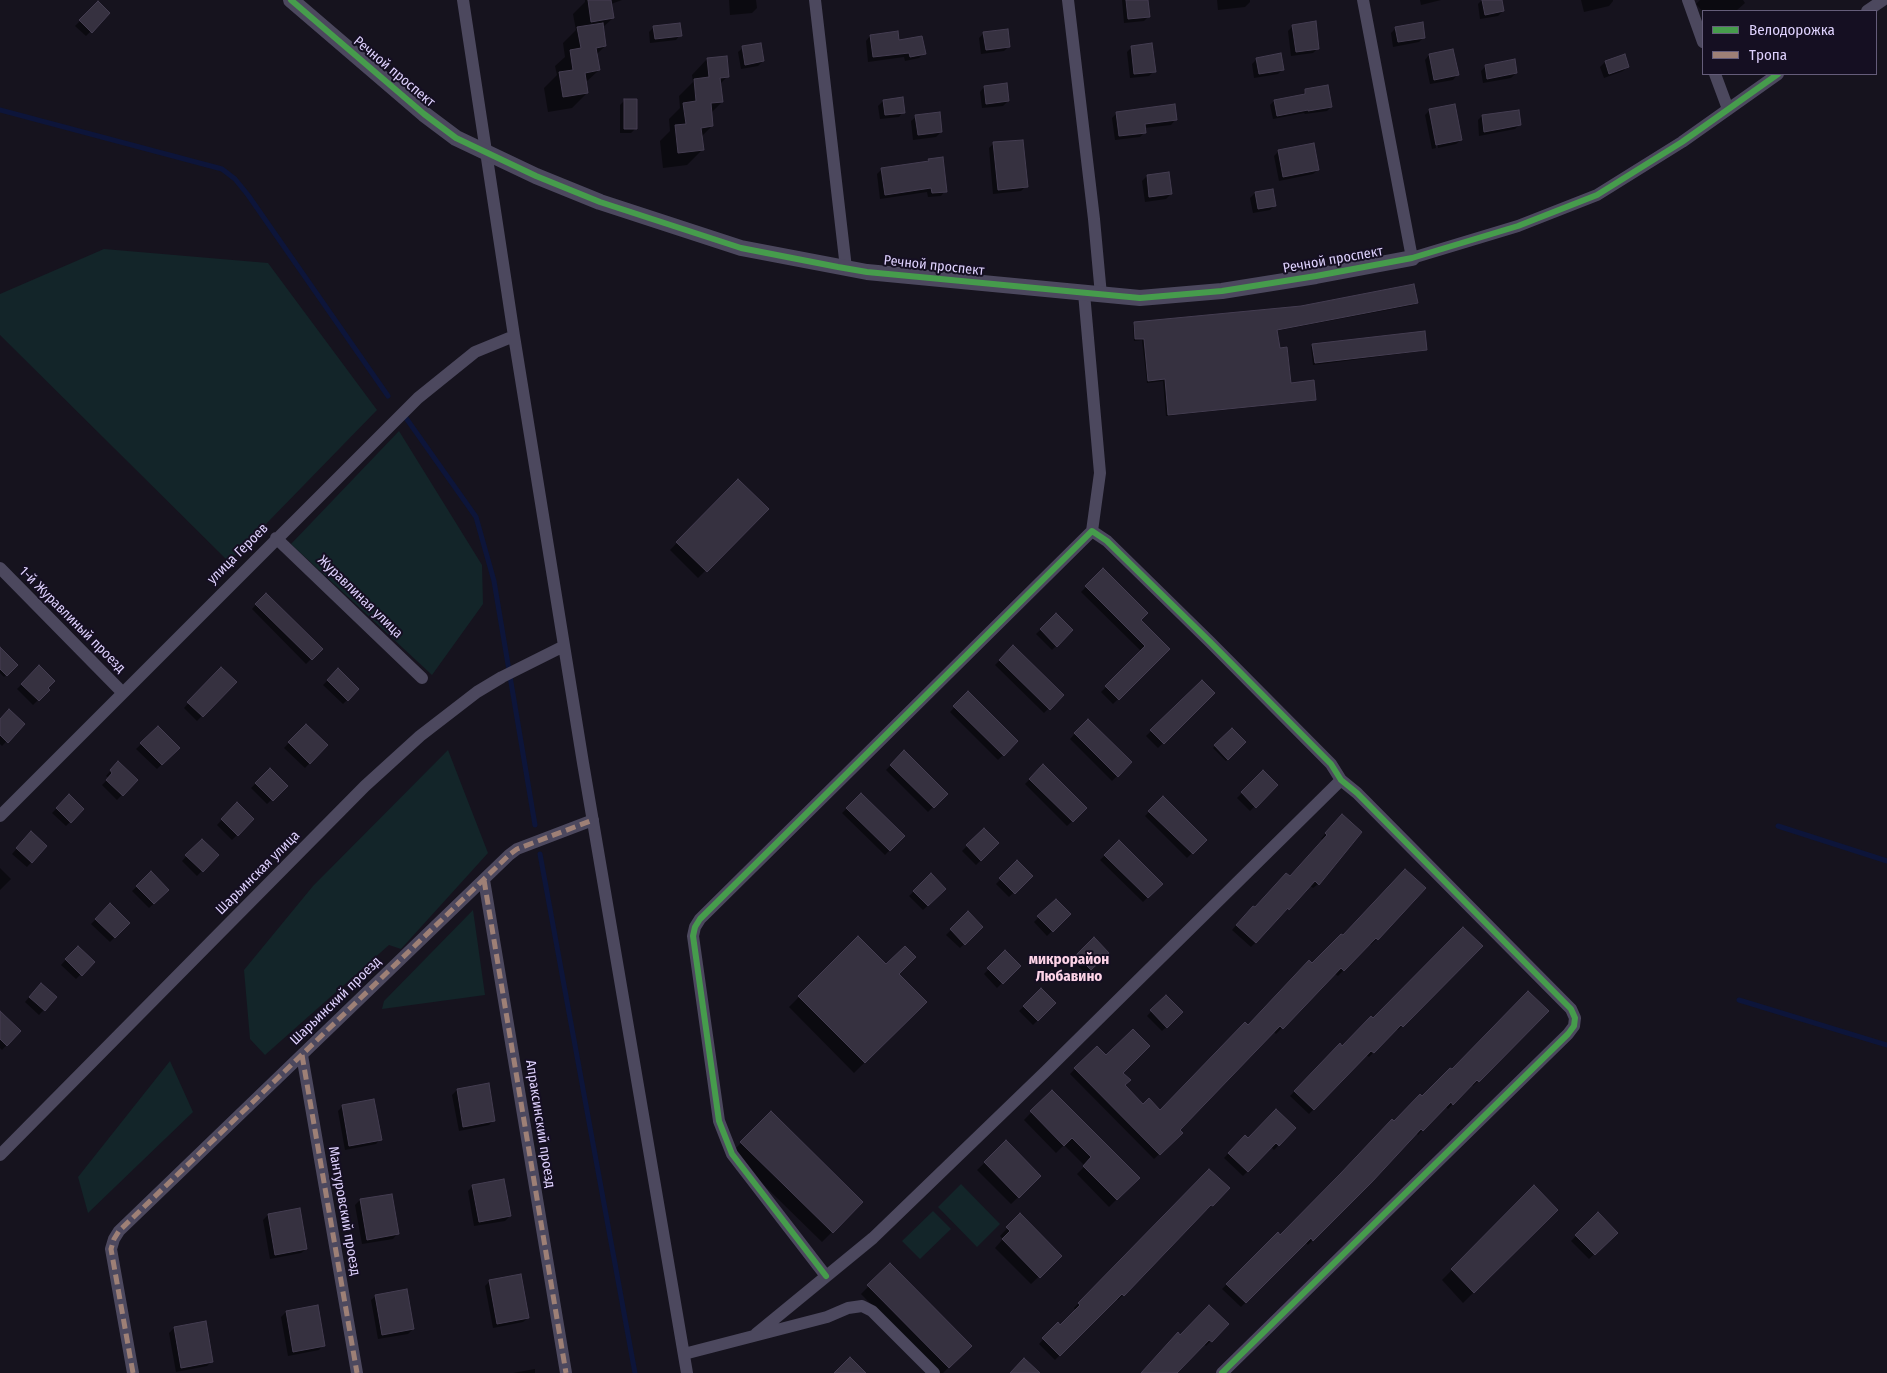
<!DOCTYPE html>
<html>
<head>
<meta charset="utf-8">
<style>
  body { margin:0 }
  #map { position:relative; width:1887px; height:1373px; overflow:hidden; background:#16131e; font-family:"Fira Sans Condensed",sans-serif }
  canvas { display:block }
  .legend { position:absolute; left:1702px; top:10px; width:175px; height:65px; box-sizing:border-box; background:#150f22; border:1px solid #655d7a; margin:0; padding:6px 9px; list-style:none; font-size:15px; color:#ded1fd }
  .legend li { display:flex; align-items:center; gap:10px; height:25px }
  .legend b { width:25px; border:1px solid #655d7a }
</style>
</head>
<body>
<div id="map">
<canvas width="1887" height="1373"></canvas>
<ul class="legend">
<li><b style="height:6px;background:#469c4c"></b>Велодорожка</li>
<li><b style="height:6px;background:#9e8076"></b>Тропа</li>
</ul>
</div>
<script>
const g = document.querySelector('canvas').getContext('2d');
g.lineJoin = 'round';
function fill(path, color) { g.fillStyle = color; g.fill(path, 'evenodd'); }
const toPath = rows => new Path2D(rows.map(r => 'M' + r).join(''));
function trace(path, color, width, dash) { g.strokeStyle = color; g.lineWidth = width; g.lineCap = dash ? 'butt' : 'round'; g.setLineDash(dash || []); g.stroke(path); }
function label(font, color, halo, rows, align = 'center') {
  g.font = font + ' "Fira Sans Condensed",sans-serif'; g.lineWidth = 4; g.setLineDash([]); g.textBaseline = 'middle'; g.strokeStyle = halo; g.fillStyle = color; for (const [text, x, y, turn = 0] of rows) {
    g.save(); g.translate(x, y); g.rotate((+turn || 0) * Math.PI / 180); g.textAlign = isNaN(turn) ? turn : align; if (halo) g.strokeText(text, 0, 0); g.fillText(text, 0, 0); g.restore();
  }
}
const green = toPath([
  [104,249,268,263,377,410,229,562,0,335,0,294],
  [399,431,482,565,483,604,432,675,291,544],
  [448,750,488,853,401,949,389,945,265,1055,250,1039,244,970,313,886],
  [473,910,485,995,382,1009,384,1001],
  [170,1061,193,1112,88,1213,78,1177],
  [961,1184,1000,1224,977,1247,938,1207],
  [933,1211,951,1229,920,1259,902,1241]
]);
const shadow = toPath([
  [585,0,622,0,611,4,613,18,602,28,605,46,596,55,599,70,585,83,587,93,572,108,548,112,544,88,557,75,555,66,565,57,563,43,576,30,573,14,585,2],
  [729,0,756,0,757,8,752,13,730,15],
  [1122,0,1147,0,1149,16,1144,21,1124,23],
  [1217,0,1250,0,1250,2,1245,7,1218,10],
  [1420,0,1441,0,1421,5],
  [1482,0,1501,0,1503,11,1498,16,1480,19,1478,4],
  [1581,0,1613,0,1613,1,1609,6,1584,12],
  [1700,0,1743,0,1745,3,1736,11,1703,12,1696,4],
  [98,3,109,13,86,36,75,26],
  [1293,26,1318,48,1313,53,1291,56,1288,31],
  [654,27,680,35,676,40,650,43,649,32],
  [1396,28,1424,37,1419,42,1393,47,1391,33],
  [984,33,1009,46,1004,51,981,54,979,38],
  [870,36,898,41,924,53,919,58,905,61,904,57,868,62,866,41],
  [1132,47,1154,71,1149,76,1130,78,1127,52],
  [743,48,763,61,758,66,741,69,738,52],
  [1429,55,1457,75,1453,80,1430,84,1425,60],
  [1624,55,1628,66,1623,71,1604,78,1600,67,1605,62],
  [707,59,728,76,720,84,722,102,711,113,712,126,701,137,702,150,687,165,663,168,660,141,670,131,669,119,680,108,679,96,693,82,692,75],
  [1257,59,1283,69,1278,74,1254,78,1252,64],
  [1486,66,1516,73,1511,78,1483,83,1481,71],
  [984,87,1008,101,1003,106,982,108,980,92],
  [1305,90,1331,107,1327,111,1305,114,1304,113,1273,119,1270,105,1274,101,1302,96],
  [625,100,636,128,631,133,620,133,620,105],
  [883,101,903,112,899,117,880,119,878,106],
  [1430,110,1461,140,1456,144,1438,148,1431,112,1429,112,1436,148,1432,149,1425,115],
  [1117,113,1175,120,1171,125,1144,128,1145,132,1140,137,1115,140,1112,118],
  [1482,116,1520,124,1515,129,1479,136,1478,120],
  [916,117,941,132,936,137,913,140,911,121],
  [994,143,1026,186,1021,191,993,194,989,148],
  [1279,151,1318,170,1313,174,1279,181,1274,156],
  [929,160,945,191,941,196,928,197,927,192,880,199,877,174,882,169,926,163],
  [1147,176,1171,194,1166,199,1145,202,1142,181],
  [1255,193,1275,205,1270,210,1253,213,1250,198],
  [1416,303,1414,305,1276,331,1279,349,1289,384,1315,399,1313,401,1166,416,1163,381,1147,383,1142,340,1134,341,1133,325,1135,323],
  [1313,345,1426,349,1423,351,1313,365,1311,347],
  [738,481,767,509,698,578,670,550],
  [1103,570,1139,620,1168,649,1113,704,1101,692,1142,652,1081,592],
  [266,594,321,649,306,664,252,609],
  [1056,615,1072,630,1052,650,1036,634],
  [1013,647,1062,695,1044,713,995,665],
  [0,659,16,665,4,677,0,673],
  [39,667,48,690,33,705,17,689],
  [221,668,235,682,197,721,184,708],
  [338,670,358,689,343,704,323,685],
  [1202,681,1213,693,1158,748,1146,736],
  [968,693,1017,741,998,760,950,712],
  [0,720,23,724,2,746,0,744],
  [1088,720,1131,762,1112,781,1070,739],
  [306,725,327,745,305,768,284,748],
  [158,728,178,748,157,769,136,749],
  [1232,730,1244,742,1226,761,1213,748],
  [904,752,946,794,928,812,886,770],
  [118,763,136,780,117,800,102,785,109,778,106,776],
  [1043,766,1086,808,1067,826,1025,784],
  [270,770,286,786,267,804,251,788],
  [1263,772,1276,785,1250,811,1237,798],
  [861,795,903,836,885,855,842,813],
  [69,796,83,809,66,826,52,813],
  [1163,798,1205,840,1187,858,1145,816],
  [237,804,253,819,232,840,217,825],
  [1337,820,1318,884,1313,888,1310,886,1251,947,1232,930,1248,912,1255,909,1289,877,1323,840,1321,839],
  [984,829,998,843,976,865,962,851],
  [31,833,46,846,27,867,12,854],
  [202,840,217,855,197,876,182,861],
  [1119,842,1161,884,1143,902,1100,860],
  [1017,862,1031,876,1009,897,996,884],
  [0,868,11,879,0,890],
  [151,873,168,890,149,908,132,891],
  [931,875,945,889,923,910,909,896],
  [1424,888,1371,945,1369,943,1338,976,1334,973,1276,1034,1273,1031,1178,1130,1181,1133,1154,1159,1070,1074,1096,1047,1121,1073,1124,1086,1143,1106,1160,1111,1342,937],
  [1056,900,1069,914,1047,936,1034,922],
  [110,905,129,923,110,942,91,924],
  [968,913,981,927,960,948,946,935],
  [858,938,925,1002,854,1073,789,1007],
  [1094,939,1108,953,1086,974,1072,960],
  [1482,946,1398,1030,1396,1029,1369,1057,1366,1055,1309,1114,1290,1096,1340,1045,1342,1048,1373,1020],
  [78,947,93,962,76,979,61,965],
  [1005,952,1019,966,997,988,984,974],
  [41,984,56,997,39,1015,25,1002],
  [1041,990,1055,1003,1033,1025,1019,1011],
  [1166,996,1182,1012,1162,1031,1147,1016],
  [1547,1011,1473,1086,1471,1084,1448,1109,1445,1106,1418,1135,1416,1133,1308,1245,1305,1242,1241,1307,1222,1289,1278,1234,1280,1236,1394,1123,1422,1098],
  [0,1022,20,1031,2,1050,0,1048],
  [457,1090,494,1120,489,1125,459,1131,452,1095],
  [1052,1091,1138,1178,1109,1207,1077,1174,1085,1166,1064,1145,1056,1153,1024,1120],
  [343,1106,380,1139,376,1144,345,1150,338,1111],
  [771,1113,862,1202,822,1242,731,1153],
  [1295,1128,1274,1150,1271,1147,1243,1176,1224,1158,1245,1136,1248,1140],
  [1006,1142,1040,1176,1011,1204,977,1170],
  [1209,1171,1228,1188,1207,1210,1206,1209,1118,1300,1116,1298,1055,1360,1039,1344,1058,1324,1060,1327,1076,1311,1074,1308],
  [473,1186,510,1216,505,1221,474,1226,468,1191],
  [1534,1187,1556,1210,1463,1303,1442,1280],
  [391,1195,397,1234,393,1239,362,1244,355,1205,360,1200],
  [1598,1214,1616,1233,1589,1259,1571,1241],
  [268,1215,306,1249,301,1253,270,1259,263,1220],
  [1020,1215,1060,1256,1031,1284,995,1248,1003,1239,1000,1236],
  [890,1265,970,1346,943,1373,939,1373,861,1294],
  [490,1281,528,1318,523,1322,493,1328,485,1286],
  [376,1296,413,1329,408,1334,378,1339,371,1300],
  [286,1312,323,1345,319,1350,288,1356,281,1317],
  [205,1323,211,1362,207,1366,176,1372,169,1333,174,1328],
  [1227,1324,1206,1346,1204,1344,1177,1373,1143,1373,1178,1334,1180,1336],
  [535,1369,535,1373,513,1373]
]);
const stream = toPath([
  [0,110,222,169,235,179,248,195,388,396],
  [406,418,476,517,494,581,535,825],
  [1778,826,1887,861],
  [540,854,635,1373],
  [1739,1000,1887,1045]
]);
const building = toPath([
  [588,0,611,0,614,18,591,22,588,0],
  [1126,0,1148,0,1150,17,1128,19,1126,0],
  [1482,0,1502,0,1504,11,1485,15,1482,0],
  [98,1,110,13,92,33,79,20,98,1],
  [1316,21,1319,49,1296,52,1292,25,1316,21],
  [1423,22,1425,38,1398,42,1395,27,1423,22],
  [603,23,606,46,596,48,600,70,585,73,588,93,563,97,559,72,573,70,570,50,581,48,577,27,603,23],
  [680,23,682,36,655,39,653,26,680,23],
  [1008,29,1010,47,986,50,983,32,1008,29],
  [898,31,899,40,922,36,926,54,910,57,909,53,873,57,870,35,898,31],
  [761,43,764,61,745,65,742,46,761,43],
  [1152,43,1156,72,1134,74,1131,46,1152,43],
  [1453,49,1459,75,1434,80,1429,54,1453,49],
  [1281,53,1284,70,1259,74,1256,58,1281,53],
  [1625,54,1629,67,1609,74,1605,61,1625,54],
  [727,56,729,77,720,78,723,102,711,103,713,126,701,128,704,150,678,153,675,125,686,124,683,103,696,101,694,79,709,77,707,58,727,56],
  [1515,59,1517,73,1487,79,1485,65,1515,59],
  [1007,83,1009,101,986,104,984,86,1007,83],
  [1328,85,1332,107,1308,111,1308,110,1277,116,1274,100,1305,94,1305,89,1328,85],
  [903,97,905,113,885,115,883,100,903,97],
  [624,99,637,99,637,129,624,129,624,99],
  [1175,104,1177,120,1145,124,1146,133,1119,136,1116,112,1175,104],
  [1455,104,1462,140,1436,145,1429,109,1455,104],
  [1519,110,1521,125,1484,132,1482,115,1519,110],
  [940,112,942,132,918,135,915,115,940,112],
  [1023,140,1028,187,998,190,993,142,1023,140],
  [1314,143,1319,170,1283,177,1278,150,1314,143],
  [943,157,947,192,932,193,931,188,885,195,881,168,929,161,928,159,943,157],
  [1169,172,1172,194,1149,197,1147,175,1169,172],
  [1273,189,1276,206,1258,209,1255,192,1273,189],
  [1414,284,1418,303,1277,330,1280,348,1287,347,1291,383,1314,380,1316,400,1168,415,1165,379,1148,381,1144,339,1135,339,1134,322,1301,306,1414,284],
  [1425,331,1427,350,1315,363,1312,344,1425,331],
  [738,479,769,509,707,572,676,542,738,479],
  [1103,568,1148,613,1141,620,1170,649,1119,700,1105,686,1145,646,1085,586,1103,568],
  [266,593,323,649,312,660,255,604,266,593],
  [1056,613,1073,630,1057,647,1040,629,1056,613],
  [1013,645,1064,695,1050,710,999,660,1013,645],
  [0,647,18,665,7,676,0,669,0,647],
  [39,665,55,681,48,688,50,690,39,701,21,684,39,665],
  [221,667,237,682,203,717,187,702,221,667],
  [338,668,359,689,348,701,327,680,338,668],
  [1202,680,1215,693,1164,744,1150,730,1202,680],
  [968,691,1018,741,1004,756,953,706,968,691],
  [9,709,25,724,8,743,0,735,0,719,9,709],
  [1088,719,1132,762,1118,777,1074,733,1088,719],
  [306,724,328,745,310,764,288,742,306,724],
  [158,726,180,748,162,765,140,743,158,726],
  [1232,728,1246,742,1228,760,1214,745,1232,728],
  [904,750,948,794,934,808,890,765,904,750],
  [118,761,138,780,123,796,106,780,112,773,110,770,118,761],
  [1043,764,1087,808,1073,822,1029,779,1043,764],
  [270,768,288,786,273,801,255,783,270,768],
  [1263,770,1278,785,1256,808,1241,792,1263,770],
  [861,793,905,836,890,851,846,808,861,793],
  [69,794,84,809,71,823,56,808,69,794],
  [1163,796,1207,840,1193,854,1148,811,1163,796],
  [237,802,254,819,238,836,221,819,237,802],
  [1342,814,1362,832,1319,885,1315,881,1289,910,1288,908,1256,943,1236,925,1253,906,1255,907,1286,873,1290,876,1327,835,1325,833,1342,814],
  [984,828,999,843,981,861,966,845,984,828],
  [31,831,47,846,32,863,16,848,31,831],
  [202,839,219,855,203,872,185,855,202,839],
  [1119,840,1163,884,1148,898,1104,855,1119,840],
  [1017,860,1033,876,1015,894,999,878,1017,860],
  [1405,869,1426,888,1378,940,1376,938,1344,971,1341,968,1283,1029,1280,1026,1180,1130,1183,1133,1160,1155,1074,1068,1097,1046,1106,1055,1133,1029,1150,1046,1123,1073,1131,1080,1125,1085,1143,1104,1149,1098,1160,1110,1245,1022,1248,1025,1309,960,1312,963,1341,934,1343,935,1405,869],
  [151,871,169,890,154,904,136,886,151,871],
  [931,873,946,889,928,906,913,891,931,873],
  [1056,899,1071,914,1053,932,1037,916,1056,899],
  [110,903,130,923,115,938,95,919,110,903],
  [968,911,983,927,965,945,950,929,968,911],
  [1463,927,1483,946,1403,1027,1401,1025,1374,1053,1371,1051,1314,1110,1294,1091,1340,1043,1342,1046,1371,1016,1373,1018,1463,927],
  [858,936,886,964,905,946,916,957,899,974,927,1002,865,1063,798,996,858,936],
  [1094,937,1109,953,1091,970,1076,955,1094,937],
  [78,946,95,962,82,976,65,959,78,946],
  [1005,950,1021,966,1003,984,987,968,1005,950],
  [41,983,57,997,45,1011,29,997,41,983],
  [1041,988,1056,1003,1038,1021,1023,1006,1041,988],
  [1528,991,1549,1011,1479,1082,1477,1080,1453,1105,1451,1102,1423,1131,1421,1129,1372,1182,1313,1241,1311,1238,1246,1303,1226,1284,1278,1232,1280,1235,1340,1174,1392,1119,1394,1121,1420,1094,1422,1096,1450,1068,1452,1069,1528,991],
  [1166,995,1183,1012,1167,1028,1150,1010,1166,995],
  [0,1011,21,1031,7,1046,0,1039,0,1011],
  [489,1083,495,1121,463,1127,457,1089,489,1083],
  [1052,1090,1140,1178,1117,1200,1083,1166,1091,1157,1072,1138,1064,1146,1030,1111,1052,1090],
  [374,1099,382,1140,349,1146,342,1105,374,1099],
  [1276,1109,1296,1128,1279,1146,1276,1143,1248,1172,1228,1153,1245,1135,1248,1138,1276,1109],
  [771,1111,863,1202,833,1233,740,1142,771,1111],
  [1006,1140,1041,1176,1019,1198,984,1162,1006,1140],
  [1209,1169,1230,1188,1213,1206,1211,1205,1124,1296,1122,1294,1060,1356,1042,1338,1058,1322,1060,1325,1080,1305,1078,1303,1209,1169],
  [504,1179,511,1216,479,1222,472,1185,504,1179],
  [1534,1185,1558,1210,1474,1293,1451,1269,1534,1185],
  [392,1194,399,1234,367,1240,360,1199,392,1194],
  [300,1208,307,1249,275,1255,268,1214,300,1208],
  [1598,1212,1618,1233,1595,1255,1575,1235,1598,1212],
  [1020,1213,1062,1256,1040,1278,1002,1239,1010,1231,1006,1227,1020,1213],
  [890,1263,972,1346,949,1368,867,1285,890,1263],
  [521,1274,529,1318,497,1324,489,1280,521,1274],
  [407,1289,414,1329,382,1335,375,1295,407,1289],
  [318,1305,325,1346,293,1352,286,1311,318,1305],
  [1209,1305,1229,1324,1212,1342,1209,1340,1177,1373,1141,1373,1178,1332,1180,1335,1209,1305],
  [206,1321,213,1362,181,1368,174,1327,206,1321],
  [850,1357,866,1373,834,1373,850,1357],
  [1024,1358,1040,1373,1010,1373,1024,1358]
]);
const minor = toPath([
  [463,0,514,336,583,763,687,1373],
  [815,0,846,268],
  [1068,0,1094,219,1101,295],
  [1363,0,1412,258,1518,226,1597,195,1682,142,1778,74],
  [1688,0,1703,42],
  [1867,11,1883,0],
  [1715,74,1728,109],
  [1084,293,1100,473,1092,531],
  [276,538,422,678],
  [0,568,122,692],
  [0,816,418,398,475,352,514,336],
  [484,880,566,1373],
  [302,1055,357,1373],
  [0,1155,365,786,420,736,477,692,502,677,564,646],
  [826,1276,732,1154,719,1121,693,936,695,927,700,919,1092,531,1107,541,1210,642,1331,764,1341,780,1357,793,1571,1009,1575,1018,1574,1026,1568,1034,1222,1373],
  [756,1334,873,1238,1045,1072,1341,780],
  [684,1354,827,1317,848,1308,862,1306,872,1311,934,1373],
  [133,1373,111,1249,114,1239,119,1231,509,855,517,849,593,820]
]);
const tertiary = toPath([
  [291,0,424,114,456,138,536,176,600,202,741,248,867,272,1140,298,1222,291,1316,276,1412,258]
]);
const quiet = toPath([
  [484,880,566,1373],
  [302,1055,357,1373],
  [133,1373,111,1249,114,1239,119,1231,509,855,517,849,593,820]
]);
const cycleway = toPath([
  [291,0,424,114,456,138,536,176,600,202,741,248,838,267,867,272,1140,298,1222,291,1316,276,1412,258,1518,226,1597,195,1682,142,1778,74],
  [826,1276,732,1154,719,1121,693,936,695,927,700,919,1092,531,1107,541,1210,642,1331,764,1341,780,1357,793,1571,1009,1575,1018,1574,1026,1568,1034,1222,1373]
]);
const streetNames = [
  ["Речной проспект",394,72,40],
  ["Речной проспект",1333,260,-10],
  ["Речной проспект",934,266,6],
  ["улица Героев",238,554,-45],
  ["Журавлиная улица",360,597,44],
  ["1-й Журавлиный проезд",72,620,45],
  ["Шарьинская улица",258,873,-45],
  ["Шарьинский проезд",336,1001,-44],
  ["Апраксинский проезд",540,1124,81],
  ["Мантуровский проезд",344,1211,80]
];
const neighbourhoodNames = [
  ["микрорайон",1069,960],
  ["Любавино",1069,977]
];
fill(green, '#132529');
fill(shadow, '#0007');
trace(stream, '#0d153a', 5);
fill(building, '#363140');
trace(building, '#443d51', 1);
trace(minor, '#4c485e', 12);
trace(tertiary, '#4c485e', 16);
trace(quiet, '#9e8076', 5, [10, 5]);
trace(cycleway, '#469c4c', 6);
label('14px', '#ded1fd', '#150f22', streetNames);
label('bold 15px', '#fdd3e7', '#150f22', neighbourhoodNames);
</script>
</body>
</html>
